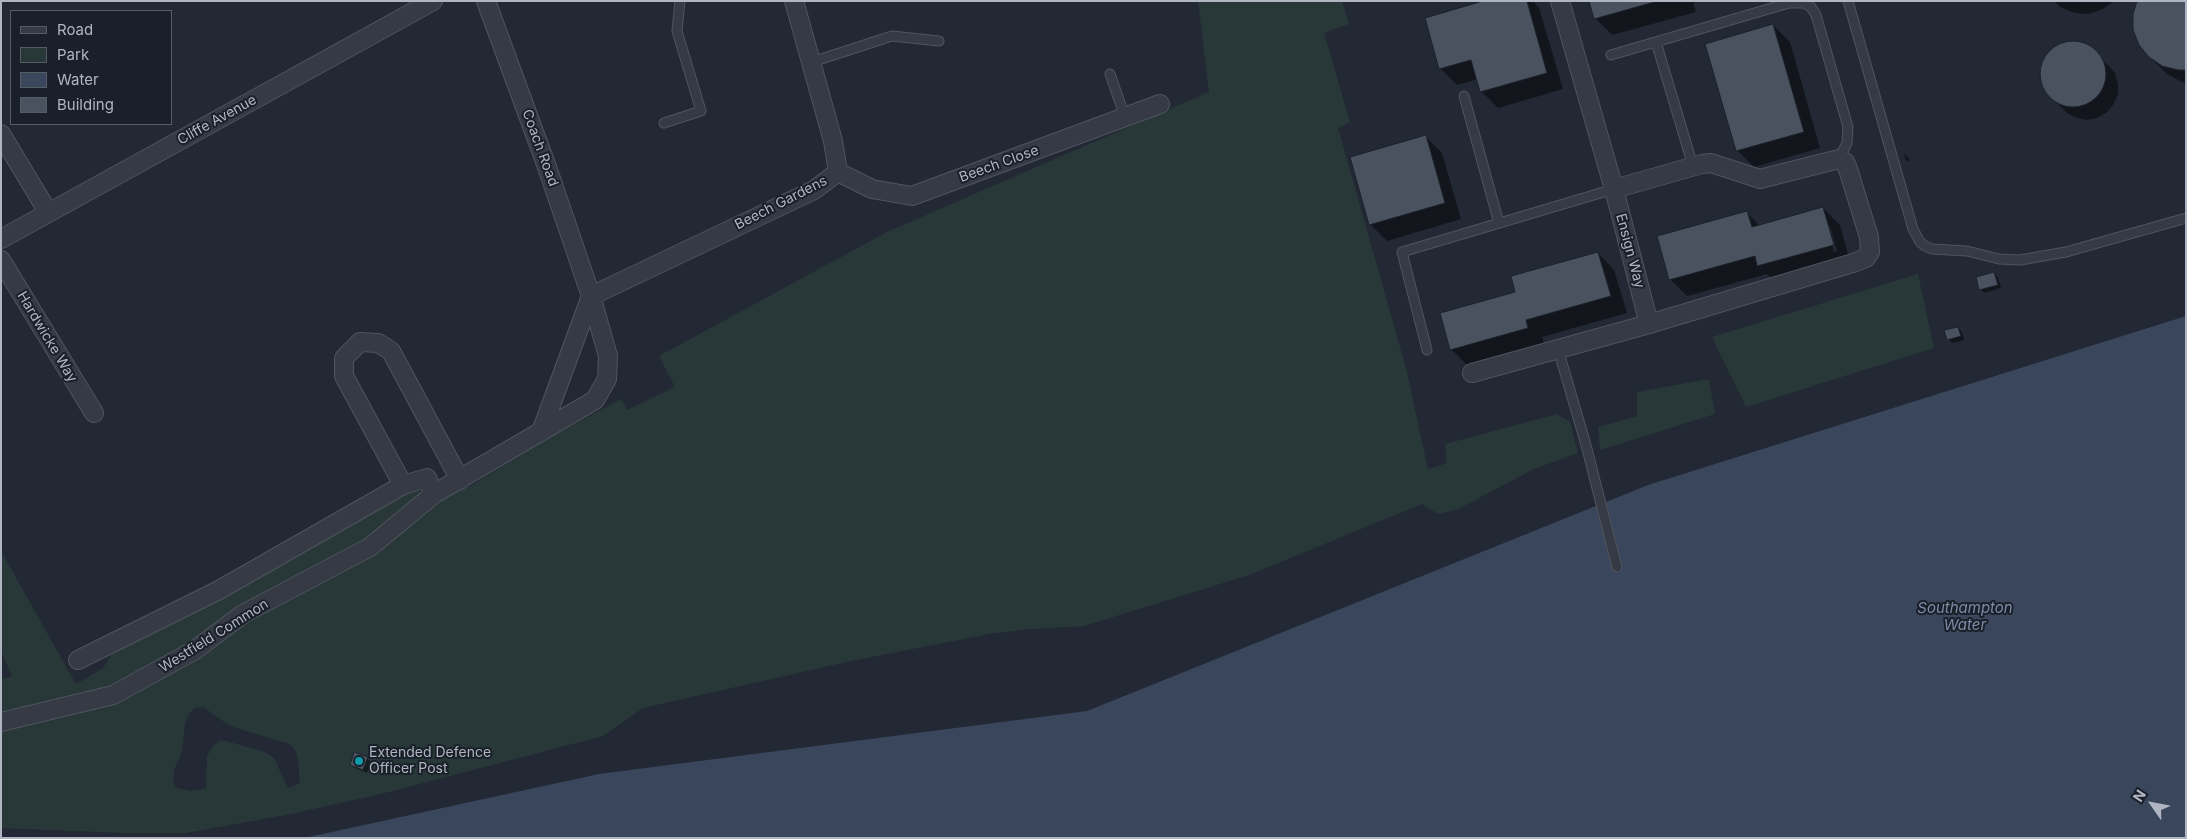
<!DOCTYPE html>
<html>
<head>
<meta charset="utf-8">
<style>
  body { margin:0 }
  #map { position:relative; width:2187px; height:839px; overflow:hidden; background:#222834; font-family:Inter,sans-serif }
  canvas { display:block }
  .frame { position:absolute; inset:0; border:2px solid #afb5c1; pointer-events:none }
  .legend { position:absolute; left:10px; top:10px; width:162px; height:115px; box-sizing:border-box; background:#1a2029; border:1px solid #565c66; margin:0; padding:6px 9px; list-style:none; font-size:15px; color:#afb5c1 }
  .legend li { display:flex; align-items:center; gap:10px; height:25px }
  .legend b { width:25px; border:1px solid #565c66 }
  .north { position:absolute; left:2127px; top:779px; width:50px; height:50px; -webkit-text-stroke:4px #1a2029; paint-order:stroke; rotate:303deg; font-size:14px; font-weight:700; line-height:20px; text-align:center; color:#afb5c1 }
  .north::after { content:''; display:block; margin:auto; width:18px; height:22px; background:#afb5c1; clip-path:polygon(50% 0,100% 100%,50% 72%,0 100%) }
</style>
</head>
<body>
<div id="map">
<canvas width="2187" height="839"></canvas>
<div class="frame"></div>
<ul class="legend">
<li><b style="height:6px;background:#353a45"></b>Road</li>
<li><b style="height:14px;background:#283839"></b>Park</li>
<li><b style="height:14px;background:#39465c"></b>Water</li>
<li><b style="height:14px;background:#4a525f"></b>Building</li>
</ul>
<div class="north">N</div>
</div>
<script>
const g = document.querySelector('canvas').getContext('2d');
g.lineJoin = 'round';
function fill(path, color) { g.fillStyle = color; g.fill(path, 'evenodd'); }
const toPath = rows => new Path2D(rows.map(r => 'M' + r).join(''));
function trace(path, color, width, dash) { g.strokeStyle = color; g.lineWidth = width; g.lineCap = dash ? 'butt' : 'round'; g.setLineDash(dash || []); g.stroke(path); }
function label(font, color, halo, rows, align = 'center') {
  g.font = font + ' Inter,sans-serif'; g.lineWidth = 4; g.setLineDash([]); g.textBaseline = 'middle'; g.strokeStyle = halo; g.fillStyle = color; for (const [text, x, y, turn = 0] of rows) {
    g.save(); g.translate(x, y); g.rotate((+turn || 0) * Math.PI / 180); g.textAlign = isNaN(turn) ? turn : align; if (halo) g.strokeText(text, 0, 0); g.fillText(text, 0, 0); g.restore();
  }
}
const green = toPath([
  [1198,1,1342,1,1349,24,1324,33,1350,122,1338,128,1407,372,1428,469,1447,463,1445,444,1557,414,1570,422,1578,453,1534,469,1458,509,1438,514,1422,504,1249,575,1084,626,1031,629,989,634,851,661,643,708,603,736,381,794,286,815,186,833,122,833,1,828,1,679,12,676,1,651,1,551,76,684,103,668,118,645,411,489,442,498,470,486,549,438,621,399,627,410,675,387,659,356,887,232,1209,92],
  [203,707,230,726,290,744,296,751,298,760,300,783,288,788,274,758,265,752,226,741,219,741,211,748,207,757,206,789,191,791,176,788,173,781,174,770,182,751,185,724,189,714,195,708],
  [1918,274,1934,348,1746,407,1712,337],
  [1709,379,1715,414,1600,450,1598,427,1637,416,1637,392]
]);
const water = toPath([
  [2186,316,2186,838,304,838,599,774,1087,711,1648,485]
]);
const shadow = toPath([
  [1488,1,1533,1,1539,8,1563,89,1498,108,1481,91,1478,79,1457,85,1440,68],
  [1590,1,1699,1,1693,3,1696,12,1612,35,1595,18],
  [2053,1,2114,1,2103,9,2089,14,2075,13,2062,8],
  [2186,1,2186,84,2167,74,2150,57],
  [1773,25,1790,42,1820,148,1754,167,1737,150],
  [2076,42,2086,45,2095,51,2115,73,2118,84,2118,94,2113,105,2106,113,2097,118,2087,120,2077,118,2068,114,2047,93,2042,84,2041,74,2047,55,2055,48,2065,43],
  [1426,137,1442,153,1461,219,1387,241,1370,224],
  [1904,154,1909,158,1910,162,1905,159],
  [1823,208,1840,225,1850,262,1775,282,1767,274,1687,296,1670,279,1747,213,1760,226],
  [1827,226,1830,226,1837,251,1834,252],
  [1598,253,1614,270,1627,313,1542,337,1544,344,1468,366,1451,349,1516,293],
  [1994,273,1998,277,2001,288,1984,293,1981,289],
  [1958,328,1962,332,1964,340,1952,343,1948,339],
  [367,758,371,762,367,773,355,768,351,765]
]);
const building = toPath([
  [1483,1,1527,1,1547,73,1480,92,1471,60,1439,69,1425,18,1483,1],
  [1589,1,1658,1,1594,19,1589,1],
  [2137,1,2186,1,2186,70,2178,70,2162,66,2149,57,2139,45,2133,30,2133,14,2137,1],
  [1773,24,1804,132,1736,151,1705,44,1773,24],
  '2040 74a33 33 0 1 1 66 0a33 33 0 1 1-66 0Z',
  [1426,135,1445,203,1369,225,1350,157,1426,135],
  [1823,207,1834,245,1757,266,1755,256,1669,280,1657,236,1747,211,1752,227,1823,207],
  [1598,252,1611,296,1526,320,1528,328,1450,350,1440,313,1515,292,1511,276,1598,252],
  [1994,272,1998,285,1979,290,1976,277,1994,272],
  [1958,327,1961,336,1947,340,1944,330,1958,327],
  [354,752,368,757,363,770,350,765,354,752]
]);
const lane = toPath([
  [1848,1,1913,229,1920,242,1925,246,1932,249,1967,251,1999,259,2020,260,2066,252,2186,218],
  [1656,42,1693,166],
  [1611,55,1789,3,1804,3,1811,7,1816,15,1848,127,1847,143,1839,159],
  [812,62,892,36,939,41],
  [1110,74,1125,117],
  [1464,96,1499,223],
  [664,123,701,111,677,31,680,1],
  [1558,349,1586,445,1617,567],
  [1427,350,1402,252,1614,189]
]);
const street = toPath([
  [1560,1,1614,189,1649,324],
  [1,134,48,212],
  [838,172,872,189,912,196,1160,104],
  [1,239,433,1],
  [1,260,94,413],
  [1472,373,1649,324,1853,263,1866,258,1870,252,1869,237,1848,169,1845,162,1839,159,1760,179,1711,163,1702,164,1614,189],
  [541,432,591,296,814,190,838,172,833,141,794,1],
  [403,485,344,376,344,358,360,342,378,343,391,351,460,480],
  [78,660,219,590,403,485,427,478,434,494,595,400,607,379,608,356,591,296,547,167,486,1],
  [1,722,113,695,195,650,243,614,370,547,434,494]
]);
const markers = [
  [359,761,5,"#0f9aa8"]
];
const streetNames = [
  ["Cliffe Avenue",217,120,-29],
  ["Coach Road",540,148,70],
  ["Beech Close",999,164,-20],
  ["Beech Gardens",781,203,-27],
  ["Ensign Way",1630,251,75],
  ["Hardwicke Way",47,337,59],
  ["Westfield Common",214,636,-32]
];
const poiNames = [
  ["Extended Defence",369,753],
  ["Officer Post",369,769]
];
const waterNames = [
  ["Southampton",1965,608],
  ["Water",1965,625]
];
fill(green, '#283839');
fill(water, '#39465c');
fill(shadow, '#0007');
fill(building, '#4a525f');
trace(building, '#1c222b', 1);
trace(lane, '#4f555f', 11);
trace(street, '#4f555f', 20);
trace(lane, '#353a45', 9);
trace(street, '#353a45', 18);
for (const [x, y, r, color] of markers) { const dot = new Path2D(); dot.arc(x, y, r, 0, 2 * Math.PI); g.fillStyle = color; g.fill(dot); trace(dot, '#1a2029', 2); }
label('14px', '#afb5c1', '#1a2029', streetNames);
label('14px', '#afb5c1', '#1a2029', poiNames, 'left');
label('italic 15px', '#7b8ba7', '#1a2029', waterNames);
</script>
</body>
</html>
